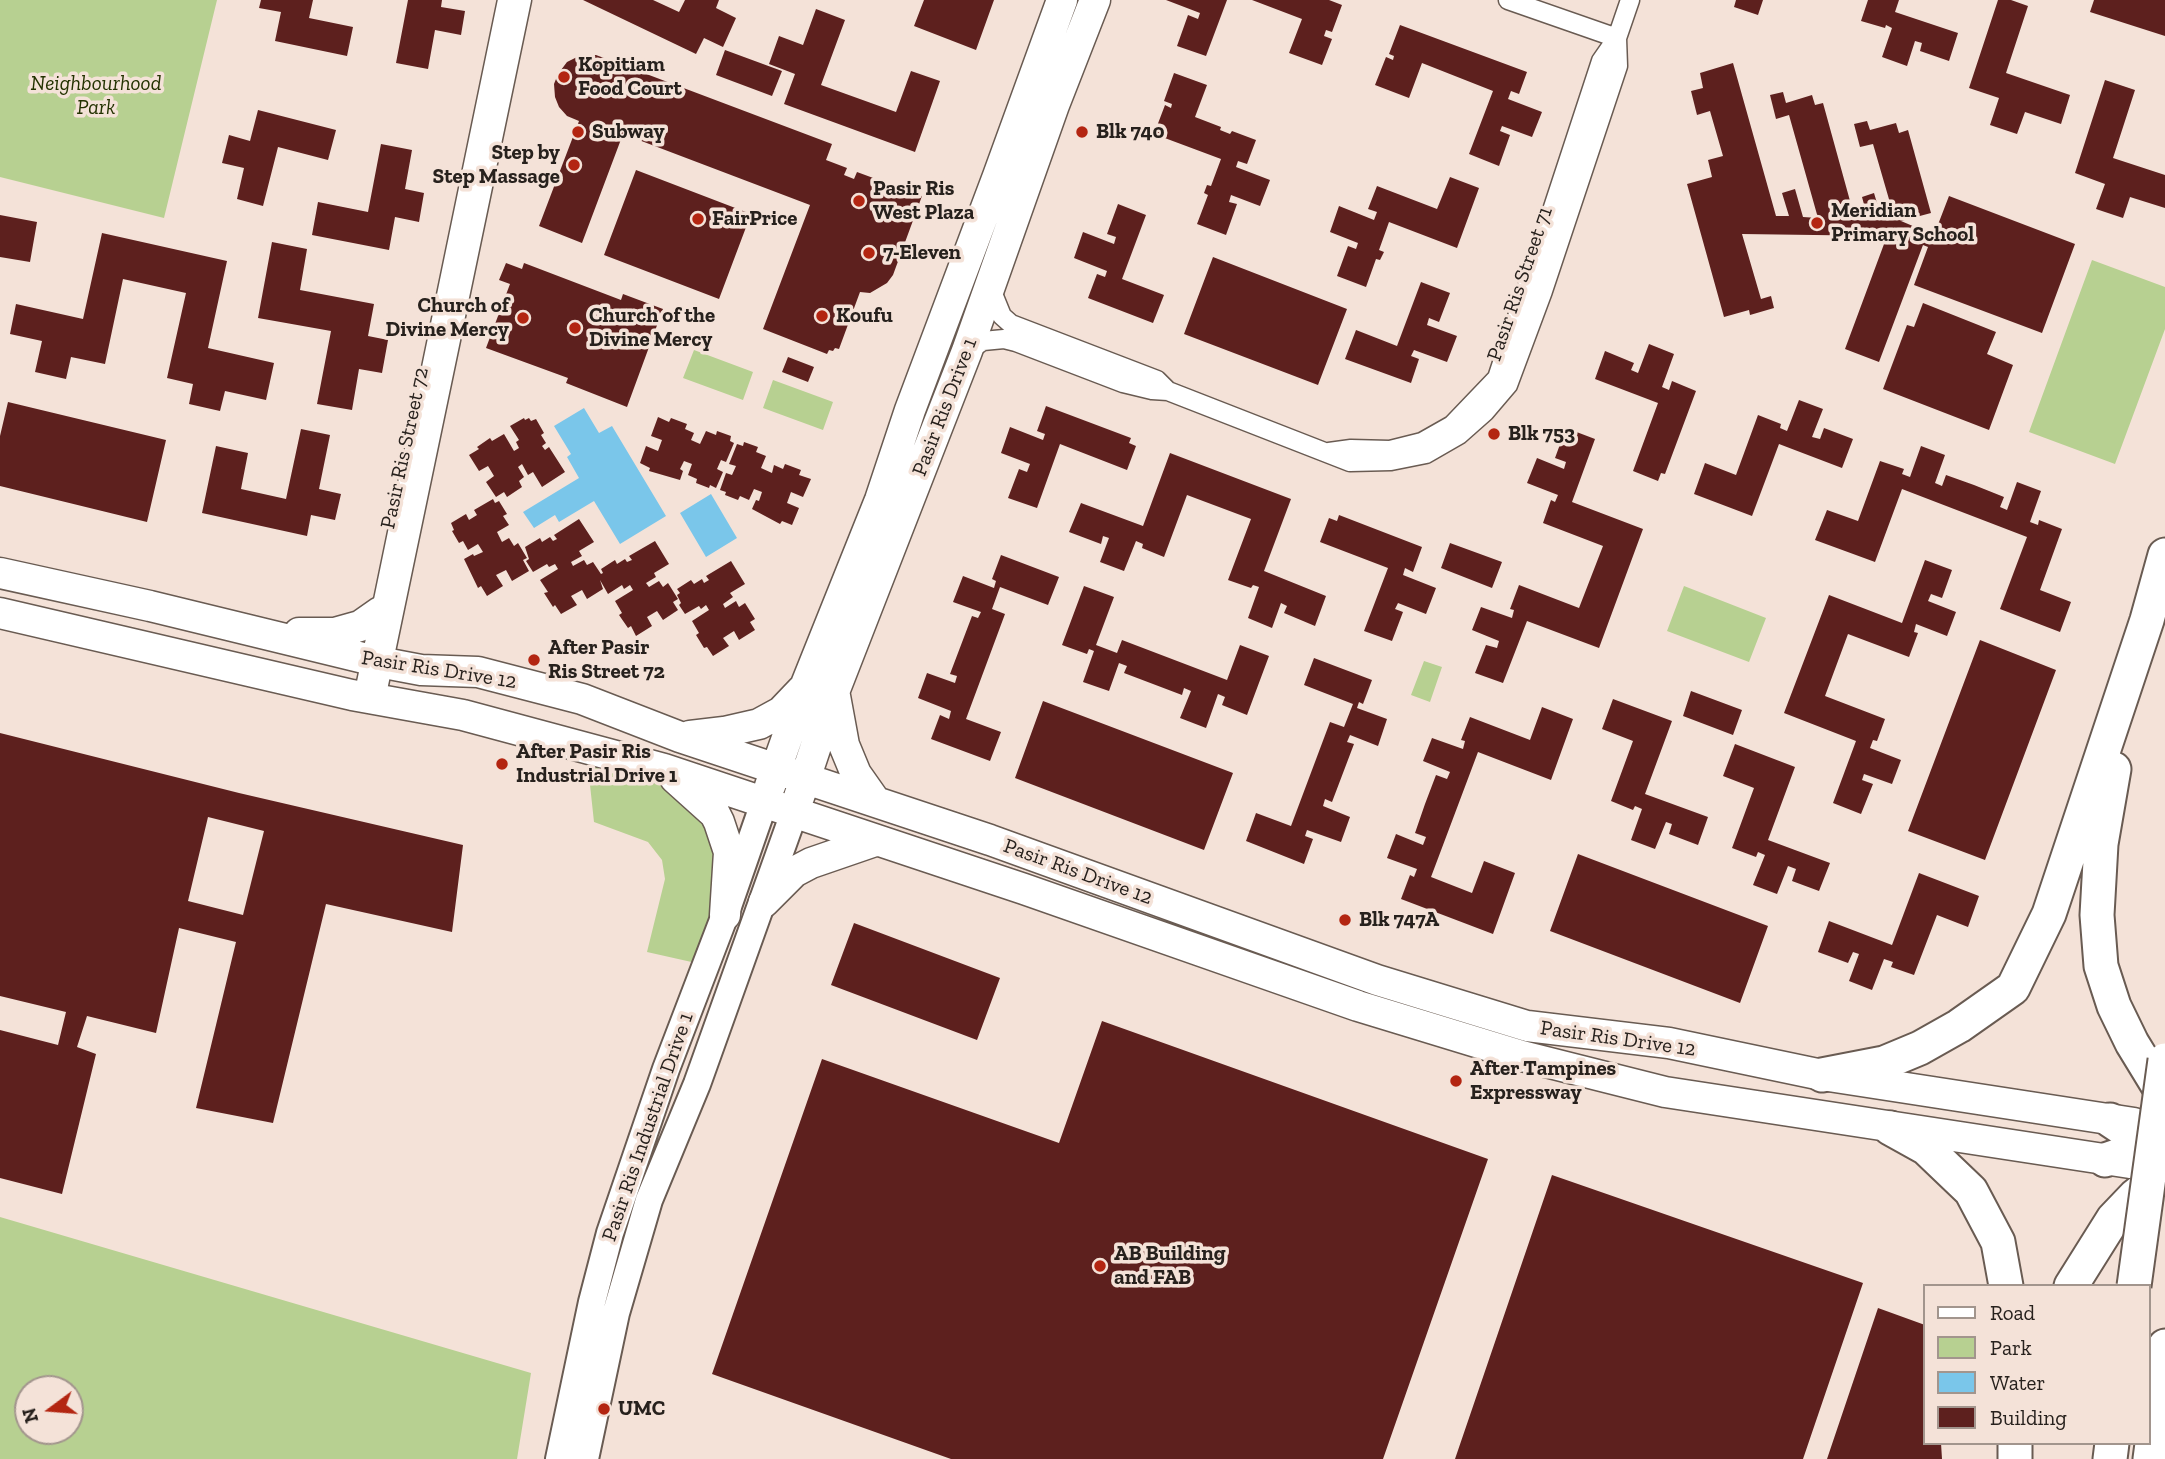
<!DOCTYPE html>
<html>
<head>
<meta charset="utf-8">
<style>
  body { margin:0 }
  #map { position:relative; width:2165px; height:1459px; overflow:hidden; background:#f4e2d8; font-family:"Zilla Slab",serif }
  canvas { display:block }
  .legend { position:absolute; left:1923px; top:1284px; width:228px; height:161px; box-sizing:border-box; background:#f4e2d8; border:2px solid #a2958d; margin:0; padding:9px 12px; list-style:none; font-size:21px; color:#27211d }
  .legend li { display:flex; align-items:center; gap:14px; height:35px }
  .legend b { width:35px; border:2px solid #a2958d }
  .north { position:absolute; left:14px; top:1375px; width:70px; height:70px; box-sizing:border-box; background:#f4e2d8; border:2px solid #a2958d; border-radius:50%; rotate:254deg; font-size:19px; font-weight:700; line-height:28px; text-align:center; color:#27211d }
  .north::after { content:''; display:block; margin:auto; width:24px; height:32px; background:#b32511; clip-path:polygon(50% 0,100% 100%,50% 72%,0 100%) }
</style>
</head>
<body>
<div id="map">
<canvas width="2165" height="1459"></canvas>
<ul class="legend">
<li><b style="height:9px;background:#fff"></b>Road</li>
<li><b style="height:19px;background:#b7d091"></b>Park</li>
<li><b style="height:19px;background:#7ac6ea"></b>Water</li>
<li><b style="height:19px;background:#5d201e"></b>Building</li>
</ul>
<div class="north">N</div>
</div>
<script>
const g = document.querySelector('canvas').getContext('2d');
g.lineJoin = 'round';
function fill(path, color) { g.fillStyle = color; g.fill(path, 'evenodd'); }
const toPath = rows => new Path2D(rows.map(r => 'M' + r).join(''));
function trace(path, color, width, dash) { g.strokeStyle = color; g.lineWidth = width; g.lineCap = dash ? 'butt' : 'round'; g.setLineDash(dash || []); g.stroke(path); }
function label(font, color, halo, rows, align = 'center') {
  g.font = font + ' "Zilla Slab",serif'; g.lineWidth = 7; g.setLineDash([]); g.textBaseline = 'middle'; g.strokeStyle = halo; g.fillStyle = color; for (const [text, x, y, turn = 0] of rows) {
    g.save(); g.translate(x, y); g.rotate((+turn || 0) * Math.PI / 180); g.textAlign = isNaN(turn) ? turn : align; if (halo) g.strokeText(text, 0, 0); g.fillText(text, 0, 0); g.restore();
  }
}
const green = toPath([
  [0,0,217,0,164,218,0,177],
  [2092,260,2165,287,2165,329,2115,464,2029,432],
  [694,350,753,372,743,400,683,378],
  [773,380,833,402,823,430,763,408],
  [1684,586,1766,618,1749,662,1667,631],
  [1424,661,1442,667,1430,702,1411,695],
  [587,757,667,778,708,813,719,849,708,922,696,963,647,952,665,879,662,860,648,842,594,822],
  [0,1217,531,1373,517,1459,0,1459],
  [28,1389,70,1389,70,1431,28,1431]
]);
const water = toPath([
  [584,408,599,433,612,426,666,516,620,544,594,501,559,522,555,515,534,528,523,512,579,478,567,457,571,454,554,426],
  [711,494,737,538,706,557,680,513]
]);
const building = toPath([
  [261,0,313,0,309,18,353,27,347,56,275,41,281,12,259,8],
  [408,0,442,0,441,7,465,11,461,35,435,30,428,69,396,63],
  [583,0,653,0,679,12,685,0,719,0,716,8,736,18,723,47,704,38,696,54],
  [924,0,994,0,976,50,914,26],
  [1166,0,1227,0,1206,56,1177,46,1188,15,1198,19,1200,13],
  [1252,0,1329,0,1342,5,1332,32,1326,30,1324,36,1332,39,1322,65,1289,53,1302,19],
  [1736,0,1763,0,1758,15,1734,7],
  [1868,0,1899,0,1895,12,1958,33,1949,61,1920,51,1922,43,1915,41,1907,66,1882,57,1892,28,1886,25,1885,28,1861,21],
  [1998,0,2011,0,2028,6,2006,73,2070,95,2061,124,2025,112,2017,134,1990,125,1999,98,1969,88],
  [2094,0,2165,0,2165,36,2090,12],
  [816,9,845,20,821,85,896,112,911,71,940,81,915,152,784,104,795,74,769,64,779,36,803,45],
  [1400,25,1527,72,1519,94,1511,91,1508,99,1542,112,1532,137,1502,126,1500,131,1510,135,1499,166,1469,154,1493,91,1422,63,1409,98,1375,85,1386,57,1393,60,1394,56,1389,54],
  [725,50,782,71,772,96,716,75],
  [581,55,596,55,832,144,826,160,847,168,844,175,854,179,857,172,922,196,893,275,887,283,870,293,860,292,839,349,835,348,833,351,829,350,827,354,763,329,810,205,623,134,582,243,539,226,579,121,567,116,559,107,555,97,554,84,558,74,567,62],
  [1733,63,1776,216,1789,216,1782,193,1795,189,1803,217,1818,218,1789,115,1776,119,1770,95,1783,92,1786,103,1812,95,1815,105,1823,103,1855,219,1868,219,1862,197,1874,193,1882,220,1895,220,1873,144,1860,147,1854,124,1867,121,1870,130,1896,123,1899,133,1908,130,1931,213,1901,221,1934,235,1949,196,2075,244,2042,333,1914,285,1928,247,1923,245,1879,362,1845,349,1887,236,1742,234,1761,299,1771,296,1774,308,1750,315,1749,310,1724,317,1687,184,1712,177,1708,160,1723,156,1710,111,1697,115,1691,91,1703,88,1700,73],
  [1174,73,1207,85,1195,117,1221,127,1220,130,1230,134,1232,131,1256,140,1247,164,1238,161,1236,167,1270,180,1260,206,1231,195,1229,202,1237,204,1226,235,1197,224,1208,195,1204,193,1207,185,1211,186,1221,159,1154,134,1165,105,1171,108,1172,104,1164,101],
  [2105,80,2135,90,2113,158,2165,175,2165,208,2130,197,2123,218,2096,209,2105,184,2075,173],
  [258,110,336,130,328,160,278,147,263,206,237,199,244,168,222,163,229,135,250,141],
  [381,144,412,150,405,189,424,193,419,222,395,217,389,250,312,235,318,202,368,212],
  [636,170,751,214,719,299,604,255],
  [1450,177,1479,188,1457,248,1389,222,1379,250,1384,252,1380,260,1376,259,1366,287,1337,276,1348,246,1356,249,1358,243,1330,232,1339,206,1374,220,1377,212,1368,209,1377,186,1437,209],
  [1118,204,1146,215,1122,279,1164,295,1153,323,1088,298,1097,274,1105,277,1107,271,1074,258,1083,232,1114,244,1116,237,1107,234],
  [0,215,37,222,30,262,0,257],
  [102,233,227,261,208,348,274,363,266,400,225,391,220,411,189,404,193,384,167,378,186,293,123,279,105,364,71,357,66,379,35,372,42,341,10,334,16,304,83,319],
  [272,242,307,249,300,290,374,304,368,336,388,340,382,373,359,369,352,410,317,404,331,331,258,318],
  [1213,257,1347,309,1318,385,1184,334],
  [506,263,522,269,524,263,621,300,623,294,663,309,627,407,566,383,568,378,486,348,510,284,499,280],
  [1421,282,1450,293,1439,322,1429,318,1427,325,1457,336,1447,362,1414,350,1411,356,1419,359,1411,383,1345,359,1356,330,1397,346],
  [1923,303,1996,332,1987,354,2013,365,1989,430,1883,389,1907,325,1914,327],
  [1649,344,1674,354,1662,387,1669,390,1672,381,1696,391,1665,474,1661,473,1658,481,1633,471,1658,403,1595,379,1605,351,1634,363,1631,370,1638,373],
  [788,357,814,367,808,382,782,372],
  [1799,400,1823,409,1812,437,1820,439,1824,428,1853,439,1842,468,1779,444,1752,516,1694,494,1705,463,1736,475,1758,415,1781,424,1780,428,1787,431],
  [8,402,166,440,147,522,0,486,0,436],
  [1046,406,1131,438,1129,443,1136,446,1127,470,1060,444,1037,508,1008,498,1019,469,1027,472,1030,464,1001,453,1010,427,1043,440,1045,434,1037,431],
  [658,417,669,422,671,418,687,424,685,429,694,433,691,440,700,444,706,431,716,435,717,431,731,436,730,441,734,443,726,462,721,460,717,469,723,472,716,488,710,485,709,488,696,483,697,479,688,475,692,464,684,461,680,469,683,471,680,480,649,471,650,468,640,463,646,446,658,451,662,440,651,436],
  [524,418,525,420,529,418,531,421,536,419,544,433,541,435,546,443,542,446,545,450,549,447,565,472,542,487,533,472,528,475,522,464,518,467,524,477,519,481,522,487,507,497,504,492,496,497,486,482,494,476,488,466,479,471,469,455,479,449,477,447,490,438,492,441,504,434,514,451,519,448,516,442,519,440,510,426],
  [1566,428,1595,439,1572,502,1643,529,1599,648,1527,621,1503,683,1475,673,1486,645,1497,648,1499,641,1472,630,1481,607,1512,618,1514,610,1510,609,1519,585,1579,608,1603,546,1543,523,1551,500,1555,502,1558,495,1527,483,1537,458,1564,469,1566,462,1555,458],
  [301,429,330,435,319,489,341,494,335,520,311,515,307,536,202,513,216,446,248,453,241,489,286,499],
  [744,442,758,447,756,452,766,456,761,468,772,473,774,465,783,469,785,464,801,470,799,475,811,479,803,497,791,492,787,503,799,508,792,525,782,521,780,524,752,509,756,500,759,501,762,492,754,489,749,500,740,496,738,500,725,495,726,492,720,490,726,473,732,475,736,466,729,464,737,444,743,446],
  [1921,446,1945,455,1935,483,1942,486,1946,475,1974,485,2004,497,2000,507,2007,510,2017,482,2041,491,2030,522,2038,525,2039,520,2062,529,2040,590,2071,602,2060,632,2000,609,2027,537,1902,489,1875,562,1815,540,1827,510,1858,521,1880,461,1904,469,1902,474,1910,477],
  [1170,453,1291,499,1264,571,1326,596,1315,626,1284,613,1287,606,1281,603,1272,628,1248,618,1259,587,1253,585,1251,588,1228,580,1251,519,1187,495,1164,557,1142,548,1143,544,1136,541,1124,571,1100,562,1109,538,1103,536,1101,544,1069,532,1081,503,1143,526],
  [493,499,495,503,499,501,507,514,503,516,509,525,497,532,502,542,509,538,514,546,518,543,527,558,523,560,529,571,512,581,506,570,496,575,503,586,487,596,481,586,478,588,464,559,473,554,474,556,483,552,478,544,468,550,463,541,459,543,452,531,454,530,451,523,466,514,469,520,477,515,474,510],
  [1339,515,1422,547,1413,572,1405,568,1403,575,1436,588,1426,614,1398,603,1395,609,1403,612,1392,641,1364,631,1388,568,1320,542,1329,518,1337,521],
  [579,519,594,542,579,551,582,556,571,562,573,566,584,560,587,565,593,562,601,574,603,573,601,569,615,560,617,564,625,559,627,562,632,560,629,556,655,541,669,564,654,573,656,577,646,583,649,587,659,581,663,587,668,583,678,599,673,602,678,610,663,620,657,611,647,617,652,626,636,636,631,626,628,628,619,615,622,613,615,601,633,590,630,585,624,589,622,585,608,594,600,580,603,589,587,599,582,590,571,596,577,605,561,614,555,605,553,607,544,593,548,592,540,580,558,569,555,564,549,567,547,564,533,572,526,561,529,559,525,547,540,538,542,542,550,537,553,541,557,539,554,535],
  [1450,543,1502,562,1492,588,1441,568],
  [1001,555,1059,577,1048,605,1000,587,992,609,1005,614,966,719,1001,732,990,761,931,739,940,715,949,719,951,711,918,698,927,673,955,683,957,676,950,674,972,616,978,618,981,612,953,602,963,576,994,588,996,581,992,579],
  [1925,560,1952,570,1942,598,1931,594,1928,601,1956,612,1947,636,1916,624,1914,632,1918,633,1909,657,1848,634,1825,696,1885,719,1877,741,1873,740,1870,748,1901,760,1892,784,1864,774,1862,780,1873,784,1861,814,1833,803,1856,741,1784,713,1829,595,1902,623],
  [731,561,745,584,730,593,733,597,723,604,725,608,736,601,739,607,745,603,755,619,750,622,755,630,739,640,734,631,723,638,729,646,713,656,707,647,704,648,696,635,699,633,692,621,709,610,706,605,701,609,699,606,685,614,679,605,681,603,677,595,680,593,677,589,691,580,694,584,702,579,704,583,709,580,706,576],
  [1084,586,1114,597,1096,645,1117,653,1122,640,1227,680,1240,645,1269,656,1247,715,1222,705,1225,697,1218,694,1206,728,1180,718,1191,691,1184,688,1182,695,1124,673,1127,666,1119,663,1109,691,1083,682,1094,651,1089,649,1087,654,1062,645],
  [1980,640,2056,670,1985,860,1908,831],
  [1314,658,1372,680,1363,704,1359,702,1357,708,1387,719,1378,746,1350,735,1347,742,1354,744,1332,802,1325,799,1323,806,1350,817,1341,842,1307,830,1305,836,1313,839,1304,864,1246,841,1256,813,1291,826,1330,722,1344,727,1353,704,1304,685],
  [1691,691,1742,710,1733,735,1683,716],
  [1613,699,1672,721,1645,794,1708,817,1698,845,1669,834,1672,824,1666,822,1655,849,1631,840,1642,809,1635,806,1633,810,1611,801,1633,741,1602,729],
  [1043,701,1233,773,1204,850,1015,778],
  [1542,707,1573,719,1551,780,1478,752,1431,877,1472,893,1484,861,1515,873,1493,934,1401,899,1410,875,1414,877,1417,869,1387,858,1396,834,1423,845,1426,837,1415,833,1425,804,1436,775,1447,779,1450,772,1423,761,1432,738,1463,749,1465,741,1461,740,1470,717,1530,740],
  [0,733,239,793,463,845,452,932,326,904,273,1123,196,1108,236,942,179,928,156,1033,87,1016,77,1047,96,1054,62,1194,0,1178,0,1030,58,1045,66,1012,0,996],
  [208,817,264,831,243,915,188,901],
  [1735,744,1795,767,1768,840,1830,863,1819,891,1792,881,1796,869,1788,866,1777,894,1753,885,1765,855,1758,852,1756,857,1732,848,1754,788,1723,776],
  [1578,854,1768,926,1740,1003,1550,931],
  [1919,873,1979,896,1968,927,1937,915,1914,975,1891,967,1893,962,1884,959,1872,990,1849,981,1859,954,1853,952,1848,963,1818,952,1829,921,1892,945],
  [854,923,1000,978,977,1040,831,985],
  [1102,1021,1488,1159,1383,1459,951,1459,712,1374,822,1059,1059,1143],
  [1552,1175,1863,1283,1803,1459,1455,1459],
  [1878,1308,1925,1325,1925,1443,1941,1443,1942,1459,1827,1459]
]);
const minor = toPath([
  [1508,0,1617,38],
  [991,289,1002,316,1011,324,1157,380,1168,391],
  [967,351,983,341,1004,339,1016,342,1123,383,1152,390,1168,391,1350,462,1391,461,1426,454,1459,435,1485,412,1508,385,1543,291,1618,66,1617,38],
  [1329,452,1351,449,1390,450,1422,442,1452,425,1497,378,1601,61,1617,38,1630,0],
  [363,697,507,0],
  [376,699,522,0]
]);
const secondary = toPath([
  [559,1459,592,1302,610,1233,666,1069,725,915,764,803],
  [585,1459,616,1313,649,1200,697,1084,794,813]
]);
const primary = toPath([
  [0,573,150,606,384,663,421,670,478,672,582,699,680,737,990,840,1377,980,1527,1026,1669,1043,1822,1075,2134,1123],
  [0,613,352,695,463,715,664,769,1024,889,1358,1006,1522,1056,1665,1092,2130,1163],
  [299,633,335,633,360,626,380,612],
  [835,696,844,745,856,774,875,801],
  [690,736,724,732,759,724,781,712,802,690],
  [675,778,715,814,719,822,729,852,725,915],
  [770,786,805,687,880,500,910,410,998,176,1062,0],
  [799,797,834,692,967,351,1054,105,1095,0],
  [764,902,794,872,811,863,875,841]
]);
const motorway = toPath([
  [2114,769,2101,844,2097,915,2101,966,2114,1006,2132,1043,2165,1097],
  [1822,1075,1884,1063,1920,1048,1959,1026,2013,988,2049,914,2147,620,2165,555],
  [2110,1120,2149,1146,2165,1160],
  [1890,1128,1926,1148,1971,1191,1998,1242,2006,1286],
  [2105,1160,2163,1140],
  [2071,1286,2113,1219,2135,1196,2164,1173],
  [2015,1443,2015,1459],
  [2110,1459,2112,1443],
  [2150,1459,2165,1346]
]);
const motorwayBridge = toPath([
  [2134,1286,2165,1060]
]);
const markers = [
  [564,77,7,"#b32511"],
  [578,132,7,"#b32511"],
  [1082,132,7,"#b32511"],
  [574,165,7,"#b32511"],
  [859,201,7,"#b32511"],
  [698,219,7,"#b32511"],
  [1817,223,7,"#b32511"],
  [869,253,7,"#b32511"],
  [822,316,7,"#b32511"],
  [523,318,7,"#b32511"],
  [575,328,7,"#b32511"],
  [1494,434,7,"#b32511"],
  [534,660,7,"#b32511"],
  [502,764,7,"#b32511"],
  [1345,920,7,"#b32511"],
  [1456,1081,7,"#b32511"],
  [1100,1266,7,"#b32511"],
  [604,1409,7,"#b32511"]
];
const poiNames = [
  ["Kopitiam",578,65],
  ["Food Court",578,89],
  ["Subway",592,132],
  ["Blk 740",1096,132],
  ["Step by",560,153,"right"],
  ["Step Massage",560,177,"right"],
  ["Pasir Ris",873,189],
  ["West Plaza",873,213],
  ["Meridian",1831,211],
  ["Primary School",1831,235],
  ["FairPrice",712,219],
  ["7-Eleven",883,253],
  ["Church of",509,306,"right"],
  ["Divine Mercy",509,330,"right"],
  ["Church of the",589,316],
  ["Divine Mercy",589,340],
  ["Koufu",836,316],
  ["Blk 753",1508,434],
  ["After Pasir",548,648],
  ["Ris Street 72",548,672],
  ["After Pasir Ris",516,752],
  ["Industrial Drive 1",516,776],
  ["Blk 747A",1359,920],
  ["After Tampines",1470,1069],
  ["Expressway",1470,1093],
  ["AB Building",1114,1254],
  ["and FAB",1114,1278],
  ["UMC",618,1409]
];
const parkNames = [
  ["Neighbourhood",96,84],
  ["Park",96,108]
];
const streetNames = [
  ["Pasir Ris Street 71",1520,284,-71],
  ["Pasir Ris Drive 1",945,407,-69],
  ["Pasir Ris Street 72",405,448,-78],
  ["Pasir Ris Drive 12",439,670,9],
  ["Pasir Ris Drive 12",1078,872,20],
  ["Pasir Ris Drive 12",1618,1039,8],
  ["Pasir Ris Industrial Drive 1",648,1127,-71]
];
fill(green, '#b7d091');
fill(water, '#7ac6ea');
fill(building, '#5d201e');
trace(minor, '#695b52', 21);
trace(secondary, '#695b52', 30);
trace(primary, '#695b52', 33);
trace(motorway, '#695b52', 37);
trace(minor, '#fff', 18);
trace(secondary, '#fff', 26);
trace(primary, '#fff', 30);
trace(motorway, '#fff', 33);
trace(motorwayBridge, '#695b52', 37, []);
trace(motorwayBridge, '#fff', 33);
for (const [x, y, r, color] of markers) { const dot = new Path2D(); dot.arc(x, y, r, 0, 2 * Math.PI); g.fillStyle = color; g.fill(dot); trace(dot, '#f4e2d8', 2.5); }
label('bold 21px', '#27211d', '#f4e2d8', poiNames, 'left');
label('italic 21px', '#233201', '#f4e2d8', parkNames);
label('21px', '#27211d', '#f4e2d8', streetNames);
</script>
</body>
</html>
